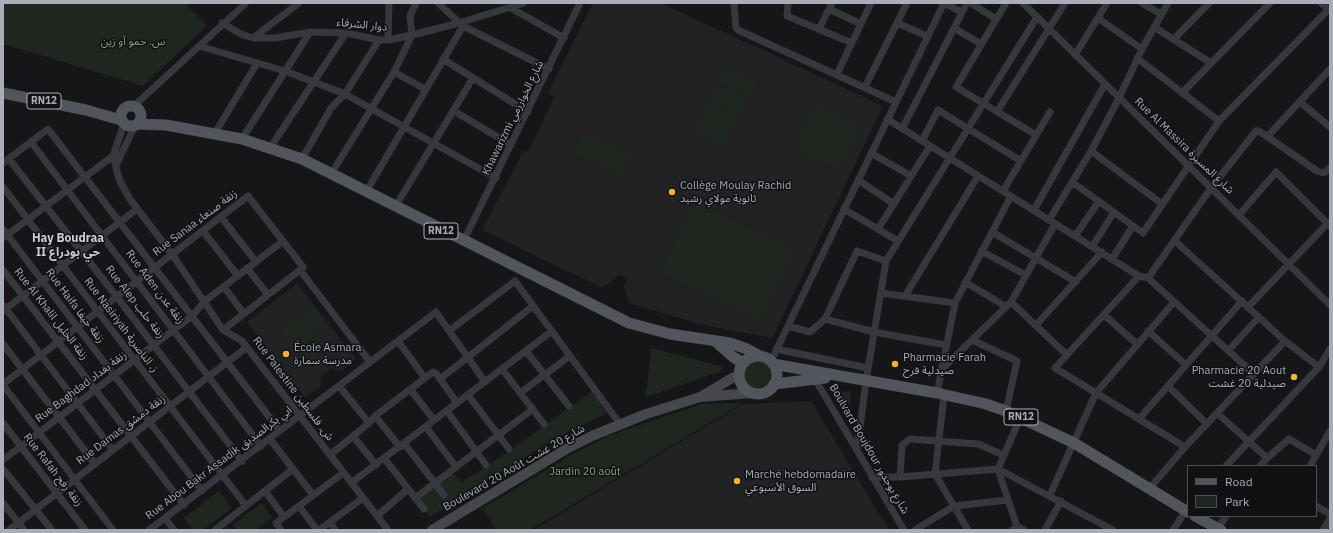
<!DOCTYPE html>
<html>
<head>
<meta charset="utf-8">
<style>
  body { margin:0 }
  #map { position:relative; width:1333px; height:533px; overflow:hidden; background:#161618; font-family:"IBM Plex Sans",sans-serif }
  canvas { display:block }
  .frame { position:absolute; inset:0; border:4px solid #a8adb8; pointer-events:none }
  .legend { position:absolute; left:1187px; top:465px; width:130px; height:52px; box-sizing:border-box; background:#111113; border:1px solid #4d4f55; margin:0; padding:5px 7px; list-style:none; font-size:12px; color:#a8adb8 }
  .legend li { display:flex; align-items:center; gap:8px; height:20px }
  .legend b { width:20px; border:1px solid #4d4f55 }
</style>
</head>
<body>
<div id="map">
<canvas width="1333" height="533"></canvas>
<div class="frame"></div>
<ul class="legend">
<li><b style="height:5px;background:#53555c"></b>Road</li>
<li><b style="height:11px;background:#1e261f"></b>Park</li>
</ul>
</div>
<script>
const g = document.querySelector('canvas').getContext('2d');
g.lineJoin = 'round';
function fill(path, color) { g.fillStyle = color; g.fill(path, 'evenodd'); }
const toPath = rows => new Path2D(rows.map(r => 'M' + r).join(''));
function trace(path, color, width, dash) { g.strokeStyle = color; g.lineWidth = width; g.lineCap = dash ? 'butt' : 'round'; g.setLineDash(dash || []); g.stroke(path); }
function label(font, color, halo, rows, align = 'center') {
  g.font = font + ' "IBM Plex Sans","Noto Sans Arabic",sans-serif'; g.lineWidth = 3; g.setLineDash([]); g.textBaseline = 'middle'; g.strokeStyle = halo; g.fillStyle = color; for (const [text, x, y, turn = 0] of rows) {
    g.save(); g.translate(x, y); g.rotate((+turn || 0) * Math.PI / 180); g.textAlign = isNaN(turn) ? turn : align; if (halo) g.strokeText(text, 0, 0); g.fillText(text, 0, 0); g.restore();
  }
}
const built = toPath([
  [593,3,661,3,883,106,772,338,703,325,629,303,624,286,627,279,619,274,614,280,603,288,482,230,522,154,530,149,554,97,548,93],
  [297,283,356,359,341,371,332,368,321,377,320,387,305,398,247,322],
  [811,401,889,530,534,530,743,404]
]);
const green = toPath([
  [3,3,185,3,207,26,143,86,3,44],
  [725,67,758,81,751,96,718,82],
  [717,84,749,98,743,114,710,99],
  [708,101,741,115,735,131,702,116],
  [815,103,838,114,816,160,793,149],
  [839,115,861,126,840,171,817,160],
  [700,117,733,132,727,147,694,132],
  [584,132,632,155,622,176,573,153],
  [694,202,795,249,761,320,660,273],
  [312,306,324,320,309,332,320,346,303,359,281,331],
  [651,348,721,366,722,371,646,397],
  '743 375a14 14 0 1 1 28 0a14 14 0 1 1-28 0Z',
  [592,391,607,413,556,438,430,517,416,498,452,471,461,483,514,448],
  [832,391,851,392,849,415,845,416],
  [743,403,530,530,496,530,483,508,574,453,611,435,701,404],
  [219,491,232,508,203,530,193,530,184,518],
  [261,503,272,517,256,530,237,530,233,525]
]);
const minor = toPath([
  [438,3,463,26,549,69],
  [734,3,736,28,738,30,896,102],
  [788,3,787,16,852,43],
  [944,3,962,12],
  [971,3,996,19],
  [1006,3,956,87,1036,135],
  [1023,3,1330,305],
  [1142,3,1161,14],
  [1321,3,1330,10],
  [511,8,564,38],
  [829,9,861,24],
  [1098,18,1142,49],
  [222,23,241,34,253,38,275,38,310,32,346,33,379,40,388,40,412,35,459,23,524,3],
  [897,23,927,36],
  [1154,27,1211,63],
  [954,28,981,44],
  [819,29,832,3],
  [253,38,299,3],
  [1174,39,1209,3],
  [388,40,389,3],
  [199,46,285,71,345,94,496,178],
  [1075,55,1107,3],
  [1137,58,1219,121],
  [443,59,528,112],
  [394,72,425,89],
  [837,74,871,3],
  [865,87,907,3],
  [1182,93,1270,3],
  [1300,102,1330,127],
  [134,106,246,3],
  [454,111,511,145],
  [997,112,1065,3],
  [887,119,1139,276,1148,278,1254,374],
  [124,124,113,156,119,179,129,198,172,254,223,330,242,341,388,530],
  [902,129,967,3],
  [215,133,257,63],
  [1267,137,1330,69],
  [242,139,310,32],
  [922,141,938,110,1021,161],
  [31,142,261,446],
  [270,148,346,33],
  [1091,151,1162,204],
  [871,153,911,176],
  [9,159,117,297,242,461],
  [302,159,331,108,345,94,379,40],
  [3,163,48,129,280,431],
  [116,165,135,126],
  [331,174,394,72,412,35,410,16,416,3],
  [858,180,894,204],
  [1072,182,1143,233,1219,121,1330,8],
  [3,187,246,506],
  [1003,191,1050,112],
  [366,192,463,26],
  [395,207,473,78],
  [844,209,898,241],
  [1034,210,1105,84],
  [1239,215,1276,172,1330,226],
  [221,217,256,262],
  [1049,220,1091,151,1119,98,1142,49,1168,3],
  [3,229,202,491],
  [878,229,930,146],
  [203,231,238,276],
  [992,232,1076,282],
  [1075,236,1099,201],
  [3,238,113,156],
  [1175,241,1285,341,1319,367],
  [463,242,580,3],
  [1092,247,1114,212],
  [981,251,1026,275],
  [1112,259,1133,226],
  [247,268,268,295],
  [3,270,184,505],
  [1139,276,1055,368,1185,447],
  [1148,278,1211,188,1256,131,1259,131,1317,171,1324,173,1330,168],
  [965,282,1005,306],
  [224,287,244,314],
  [881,293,955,303],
  [905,296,978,176],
  [1011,302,1067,355],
  [3,305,113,450],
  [1248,307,1328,223],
  [3,311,137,209],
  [1104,315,1137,344],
  [825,319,857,251,886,261],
  [1036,325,1102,252],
  [788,326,810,332,825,319,874,332,946,345],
  [223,330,300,270],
  [449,331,515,281,620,424],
  [1148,331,1186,365],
  [972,340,1017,361,1006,411],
  [398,341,425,378],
  [3,344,95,464],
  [776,349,868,368],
  [526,351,569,406],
  [1228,351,1259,317],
  [771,361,944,3],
  [502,369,544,424],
  [941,370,1011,302,1055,224],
  [440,379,533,306],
  [815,379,904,530],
  [3,384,248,196,303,267,300,270,370,362],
  [3,385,113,530],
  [339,386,369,423],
  [1168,386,1207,424],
  [410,389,434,420],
  [520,393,570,356],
  [937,393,955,303,1011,196],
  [468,395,509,449],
  [944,395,935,474,968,530],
  [447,411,486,465],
  [1217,413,1267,458,1289,439,1316,455],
  [375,416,400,447],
  [1139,419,1242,301],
  [3,423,85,530],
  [426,427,456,467],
  [353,436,376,465],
  [270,439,313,495],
  [404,443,444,495],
  [857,450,866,381,886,261,1037,17],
  [330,455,369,423,375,416,433,372,436,373,457,403],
  [384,458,424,509],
  [3,460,192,316,205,301,283,241],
  [1226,466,1319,367,1330,349],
  [1260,466,1267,458],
  [1310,466,1330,431],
  [3,469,52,530],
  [872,477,900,477,998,469,1113,530],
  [900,477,902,445,910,439,978,444,1003,455],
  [351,483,552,331],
  [1149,489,1185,447,1285,341],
  [265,491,284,517],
  [1050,495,1096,393,1174,302],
  [415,498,533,409],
  [3,503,24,530],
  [299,506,317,530],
  [1316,506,1330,514],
  [377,516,408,489],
  [165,518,174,530],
  [330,522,335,530],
  [9,530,247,347],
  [149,530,436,312,485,382],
  [215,530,293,469],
  [281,530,276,523,343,473],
  [319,530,363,498],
  [915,530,954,506,1008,500],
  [1012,530,1018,527,1024,530],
  [1018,530,998,469,1021,416],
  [1045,530,1061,501],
  [1173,530,1187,509],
  [1217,530,1226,516],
  [1323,530,1330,519]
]);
const secondary = toPath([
  [702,396,739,374],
  [432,530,568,448,592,436,646,414,700,397,752,393]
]);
const primary = toPath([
  [3,93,86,110,121,120],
  '121 116a10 10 0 1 1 20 0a10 10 0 1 1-20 0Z',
  [138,124,166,125,242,139,302,159,629,323,670,334,730,343,747,349,760,356],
  [715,341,733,357,743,363],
  '739 375a19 19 0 1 1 38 0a19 19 0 1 1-38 0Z',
  [773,364,937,393,986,404,1006,411,1074,443,1188,512],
  [774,384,825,378],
  [1195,516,1221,530]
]);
const markers = [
  [672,192,4,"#f2b134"],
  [286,354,4,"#f2b134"],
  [895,364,4,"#f2b134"],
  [1294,377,4,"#f2b134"],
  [737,481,4,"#f2b134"]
];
const shields = [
  [44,101,34],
  [441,231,34],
  [1021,417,34]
];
const shieldNames = [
  ["RN12",44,101],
  ["RN12",441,231],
  ["RN12",1021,417]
];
const streetNames = [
  ["دوار الشرفاء",362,25,6],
  ["Khawarizmi شارع الخوارزمي",513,118,-64],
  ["Rue Al Massira شارع المسيرة",1184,146,44],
  ["Rue Sanaa زنقة صنعاء",195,223,-37],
  ["Rue Aden زنقة عدن",155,287,53],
  ["Rue Alep زنقة حلب",135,302,52],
  ["Rue Haifa زنقة حيفا",75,306,53],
  ["Rue Al Khalil زنقة الخليل",51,314,52],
  ["Rue Nasiriyah ز. الناصرية",121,325,53],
  ["Rue Baghdad زنقة بغداد",81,387,-37],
  ["Rue Palestine ش. فلسطين",293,389,53],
  ["Rue Damas زنقة دمشق",121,430,-37],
  ["Boulvard Boujdour شارع بوجدور",869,449,60],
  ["Rue Abou Bakr Assadik ابي بكرالصديق",219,463,-37],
  ["Boulevard 20 Août شارع 20 غشت",514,468,-30],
  ["Rue Rafah زنقة رفح",53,470,52]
];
const parkNames = [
  ["س. حمو أو زين",133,42],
  ["Jardin 20 août",585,472]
];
const poiNames = [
  ["Collège Moulay Rachid",680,186],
  ["ثانوية مولاي رشيد",680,199],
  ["École Asmara",294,348],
  ["مدرسة سمارة",294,361],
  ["Pharmacie Farah",903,358],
  ["صيدلية فرح",903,371],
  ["Pharmacie 20 Aout",1286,371,"right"],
  ["صيدلية 20 غشت",1286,384,"right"],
  ["Marché hebdomadaire",745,475],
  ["السوق الأسبوعي",745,488]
];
const neighbourhoodNames = [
  ["Hay Boudraa",68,239],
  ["II حي بودراع",68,253]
];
fill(built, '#222225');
fill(green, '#1e261f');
trace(minor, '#37383d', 7);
trace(secondary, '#45474d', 10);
trace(primary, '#53555c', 11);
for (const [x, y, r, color] of markers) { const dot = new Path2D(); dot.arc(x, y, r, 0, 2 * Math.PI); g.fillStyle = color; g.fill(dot); trace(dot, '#111113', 1.5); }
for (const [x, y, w] of shields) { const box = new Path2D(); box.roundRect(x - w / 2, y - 8, w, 16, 3); g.fillStyle = '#111113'; g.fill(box); trace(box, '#a8adb8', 1); }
label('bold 10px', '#a8adb8', null, shieldNames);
label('11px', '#a8adb8', '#111113', streetNames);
label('11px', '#7fa381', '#111113', parkNames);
label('11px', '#a8adb8', '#111113', poiNames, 'left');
label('bold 12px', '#c9ccd4', '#111113', neighbourhoodNames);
</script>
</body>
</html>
